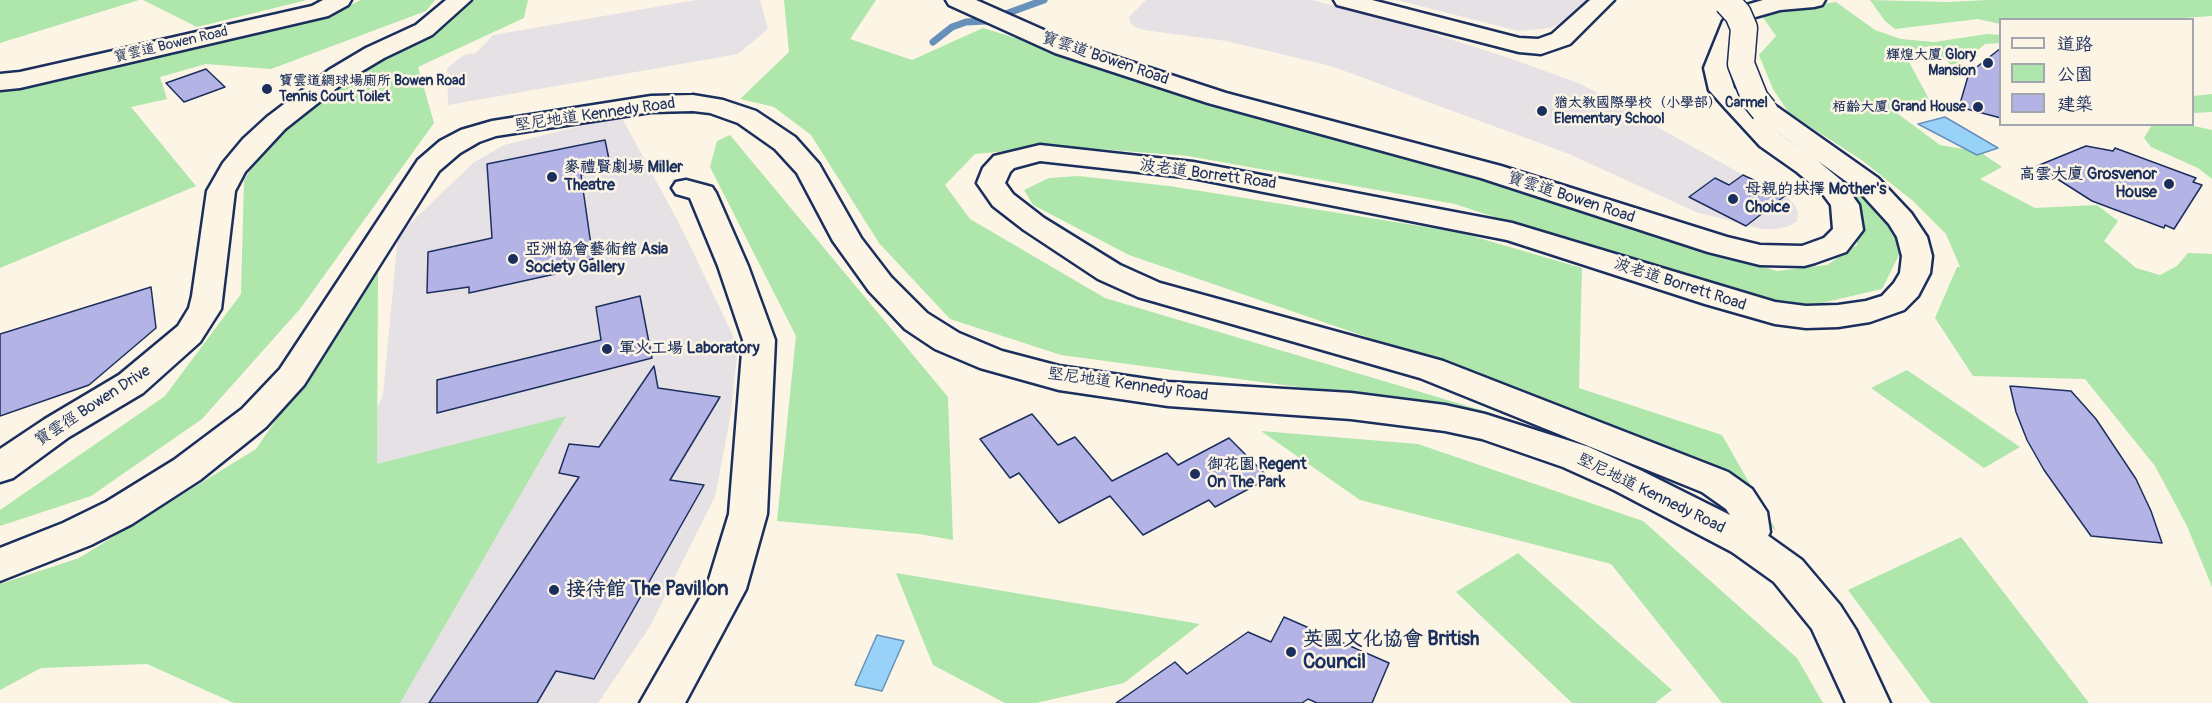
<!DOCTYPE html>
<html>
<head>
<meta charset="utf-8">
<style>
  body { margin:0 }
  #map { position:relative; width:2212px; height:703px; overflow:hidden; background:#fcf5e5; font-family:Pangolin,"LXGW WenKai TC",sans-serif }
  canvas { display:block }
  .legend { position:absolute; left:1999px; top:18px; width:195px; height:108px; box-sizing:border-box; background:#fcf5e5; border:2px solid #a2a6af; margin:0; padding:8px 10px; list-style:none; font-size:18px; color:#1b2f5e }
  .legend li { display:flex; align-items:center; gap:12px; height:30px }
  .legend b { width:30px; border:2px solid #a2a6af }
</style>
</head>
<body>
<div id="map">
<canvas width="2212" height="703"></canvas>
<ul class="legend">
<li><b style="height:8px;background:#fcf5e5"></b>道路</li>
<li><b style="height:16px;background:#aee6ab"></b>公園</li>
<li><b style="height:16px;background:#b4b3e5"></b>建築</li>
</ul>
</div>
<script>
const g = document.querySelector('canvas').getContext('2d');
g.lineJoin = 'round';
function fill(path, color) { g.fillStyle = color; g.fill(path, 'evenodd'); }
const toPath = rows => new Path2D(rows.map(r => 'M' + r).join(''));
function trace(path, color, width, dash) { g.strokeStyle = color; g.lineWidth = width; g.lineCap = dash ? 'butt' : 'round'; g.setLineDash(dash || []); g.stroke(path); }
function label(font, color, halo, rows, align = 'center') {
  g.font = font + ' Pangolin,"LXGW WenKai TC",sans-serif'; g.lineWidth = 5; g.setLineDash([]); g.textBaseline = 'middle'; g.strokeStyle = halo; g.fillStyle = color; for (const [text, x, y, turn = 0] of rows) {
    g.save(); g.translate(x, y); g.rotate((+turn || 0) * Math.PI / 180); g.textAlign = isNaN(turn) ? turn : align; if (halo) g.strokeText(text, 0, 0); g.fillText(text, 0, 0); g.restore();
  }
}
const built = toPath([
  [696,0,760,0,768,29,738,54,448,105,447,68,464,55,476,53,493,35],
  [1146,0,1312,0,1400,23,1509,58,1581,84,1743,175,1786,195,1794,204,1798,212,1797,221,1789,226,1777,229,1762,229,1696,212,1569,154,1331,66,1226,41,1144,30,1135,27,1130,23,1129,17],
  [1397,0,1591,0,1574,17,1551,28,1518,31],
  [621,116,681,227,738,346,731,413,715,497,649,628,598,703,237,703,383,395,398,235,473,163,504,145]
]);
const green = toPath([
  [0,0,139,0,0,43],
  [143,0,307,0,197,27],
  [361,0,435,0,426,11,271,69,206,64,160,77,167,99,131,107,196,186,0,268,0,91,331,14],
  [465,0,528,0,524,18,418,67,434,123,300,309,202,419,91,496,0,526,0,510,165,396,241,294,244,180,273,135,353,68],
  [784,0,876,0,850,39,912,60,983,28,1777,271,1827,265,1857,245,1858,210,1833,170,1884,213,1901,251,1882,289,1813,305,1727,294,1455,204,1188,156,1060,146,975,154,945,185,970,219,1105,298,1491,413,1061,355,950,319,879,243,811,135,774,107,740,99,789,52],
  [1870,0,1947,2,1988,0,2212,0,2212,16,2155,20,2000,20,2000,24,1978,19,1895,29,1885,21],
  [1836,2,1875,30,1901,39,1934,42,1987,34,2000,35,2000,43,1985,44,1965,61,1951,65,1931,46,1917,48,1909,62,1929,99,1894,111,1940,145,1980,152,2002,167,1980,179,2035,208,2097,205,2118,221,2104,241,2136,268,2160,275,2177,266,2188,253,2212,254,2212,587,2187,526,2155,466,2085,379,1973,376,1935,318,1957,267,1960,267,1946,234,1913,201,1863,161,1789,113,1773,89,1759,55,1776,36,1762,16,1783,9],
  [2212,94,2212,112,2193,113,2193,96],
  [2152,125,2189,125,2212,130,2212,179,2198,168,2151,147,2144,138],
  [730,135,948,397,953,540,919,534,777,521,796,336,710,167,717,141],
  [1078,176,1169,186,1458,232,1582,268,1579,388,1722,435,1776,530,1535,395,1129,255,1033,205,1024,190,1049,178],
  [378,271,377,464,566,416,400,703,234,703,147,664,41,668,0,690,0,584,79,558,256,449],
  [1907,370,2020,447,1984,468,1871,388],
  [1261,431,1418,444,1643,521,1797,658,1823,703,1722,703,1611,564,1360,500],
  [1961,537,2089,703,1931,703,1848,590],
  [1518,553,1672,690,1655,703,1572,703,1456,592],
  [896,573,1200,624,1124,683,1036,703,1005,703,933,665]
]);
const water = toPath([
  [1945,117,1998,148,1977,155,1918,124,1945,117],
  [877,635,904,641,882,691,855,685,877,635]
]);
const stream = toPath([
  [933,42,952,27,966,22,986,21,1044,0]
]);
const building = toPath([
  [2001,48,2001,118,1959,107,1969,73,2001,48],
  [206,69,225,87,184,102,166,83,206,69],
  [605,140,611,169,581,175,593,259,554,267,555,274,469,293,469,287,427,293,428,252,492,238,487,164,605,140],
  [2086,146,2113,151,2115,148,2196,178,2193,182,2202,185,2174,229,2165,225,2164,228,2092,201,2037,166,2086,146],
  [1743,175,1786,195,1746,226,1689,197,1715,178,1729,185,1743,175],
  [151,287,156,328,89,385,0,416,0,334,151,287],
  [640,296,652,358,437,413,437,380,601,340,596,307,640,296],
  [654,366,658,388,720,397,670,480,704,485,594,679,556,671,537,703,429,703,579,477,559,473,569,444,599,447,654,366],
  [2010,386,2071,391,2096,419,2136,479,2151,511,2162,543,2091,536,2044,470,2027,440,2016,412,2010,386],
  [1032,414,1058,445,1075,437,1112,481,1167,453,1178,465,1229,438,1269,478,1215,507,1209,500,1143,535,1110,496,1059,523,1019,473,1010,478,980,439,1032,414],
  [1284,617,1389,663,1372,703,1317,703,1308,699,1302,703,1116,703,1175,662,1187,674,1248,632,1271,642,1284,617]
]);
const minor = toPath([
  [323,0,351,0,348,5,328,16,20,88,0,90,0,74,20,72,312,6,323,0],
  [446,0,471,0,432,35,384,58,347,80,285,129,245,172,235,191,221,309,200,342,143,393,69,437,13,478,0,482,0,449,45,419,119,375,178,326,189,308,192,296,207,191,223,163,243,139,267,117,329,70,366,48,416,25,446,0],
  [946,0,976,0,1073,43,1226,93,1501,166,1727,237,1760,245,1802,246,1824,238,1833,229,1831,205,1822,193,1797,172,1760,146,1726,109,1709,90,1704,68,1723,21,1736,8,1763,0,1825,0,1822,5,1814,7,1780,10,1752,18,1746,24,1728,68,1734,88,1751,105,1764,102,1773,104,1878,178,1911,213,1927,237,1932,256,1930,273,1918,296,1904,310,1870,322,1838,327,1806,328,1775,324,1705,304,1507,240,1193,178,1040,161,1014,168,1010,172,1005,183,1013,194,1044,218,1120,265,1160,283,1443,361,1728,472,1752,489,1767,512,1770,532,1760,552,1746,557,1732,552,1727,541,1732,531,1730,515,1726,509,1702,492,1420,378,1138,297,1098,279,1024,230,993,206,977,183,983,168,994,156,1040,145,1193,162,1512,223,1775,302,1806,306,1838,305,1866,301,1882,296,1894,283,1900,273,1902,256,1897,237,1889,224,1858,190,1818,161,1842,181,1859,205,1863,230,1846,252,1815,263,1804,266,1760,265,1708,252,1481,178,1208,103,1055,53,949,5,946,0],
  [1776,131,1812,157,1780,134,1776,131],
  [1334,0,1372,0,1519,38,1538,39,1552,34,1590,0,1614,0,1570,44,1541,54,1519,52,1337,5,1334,0],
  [686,180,712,187,716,193,748,266,775,340,767,514,746,589,685,703,640,703,707,586,729,514,743,340,718,266,690,198,676,194,672,188,676,182,686,180]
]);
const tertiary = toPath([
  [693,95,723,100,756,111,795,137,819,164,861,238,891,277,927,313,959,333,1002,351,1059,366,1168,382,1351,393,1445,405,1485,414,1589,447,1640,470,1760,530,1802,560,1840,605,1856,630,1890,703,1846,703,1812,629,1774,582,1732,552,1614,490,1563,467,1482,439,1445,431,1351,419,1168,406,1059,390,980,368,935,349,905,329,869,291,833,241,797,173,775,149,738,123,710,113,693,111,651,112,496,136,479,142,460,153,439,171,304,385,266,427,200,480,132,524,91,545,0,581,0,548,63,523,106,502,174,460,242,409,280,369,418,160,440,141,461,130,492,121,651,96,693,95]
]);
const minorBridge = toPath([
  [1727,2,1738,14,1744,28,1741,64,1755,99,1764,110]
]);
const markers = [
  [1988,63,6,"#1b2f5e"],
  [267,89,6,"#1b2f5e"],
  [1978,107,6,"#1b2f5e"],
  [1542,111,6,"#1b2f5e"],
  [552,177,6,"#1b2f5e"],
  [2169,184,6,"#1b2f5e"],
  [1733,199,6,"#1b2f5e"],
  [513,259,6,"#1b2f5e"],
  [607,349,6,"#1b2f5e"],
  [1195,474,6,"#1b2f5e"],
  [554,590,6,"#1b2f5e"],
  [1291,652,6,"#1b2f5e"]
];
const farStreetnames = [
  ["寶雲道 Bowen Road",171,45,-13]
];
const farPoinames = [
  ["輝煌大廈 Glory",1976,55],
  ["Mansion",1976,71],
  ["寶雲道網球場廁所 Bowen Road",279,81,"left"],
  ["Tennis Court Toilet",279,97,"left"],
  ["猶太教國際學校（小學部） Carmel",1554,103,"left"],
  ["Elementary School",1554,119,"left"],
  ["栢齡大廈 Grand House",1966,107]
];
const streetNames = [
  ["寶雲道 Bowen Road",1105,59,19],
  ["堅尼地道 Kennedy Road",595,115,-8],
  ["波老道 Borrett Road",1208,175,8],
  ["寶雲道 Bowen Road",1571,198,18],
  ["波老道 Borrett Road",1680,285,18],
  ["堅尼地道 Kennedy Road",1128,385,8],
  ["寶雲徑 Bowen Drive",93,406,-33],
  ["堅尼地道 Kennedy Road",1651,494,26]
];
const poiNames = [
  ["麥禮賢劇場 Miller",564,168],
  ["Theatre",564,186],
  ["高雲大廈 Grosvenor",2157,175,"right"],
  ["House",2157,193,"right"],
  ["母親的抉擇 Mother's",1745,190],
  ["Choice",1745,208],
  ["亞洲協會藝術館 Asia",525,250],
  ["Society Gallery",525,268],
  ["軍火工場 Laboratory",619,349],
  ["御花園 Regent",1207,465],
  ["On The Park",1207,483]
];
const nearPoinames = [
  ["接待館 The Pavillon",566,590],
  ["英國文化協會 British",1303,640],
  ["Council",1303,663]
];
fill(built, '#e6e1e5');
fill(green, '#aee6ab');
fill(water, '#99d2f9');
trace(water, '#6791bb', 1.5);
trace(stream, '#6791bb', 7);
fill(building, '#b4b3e5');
trace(building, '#1b2f5e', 1.5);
trace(minor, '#1b2f5e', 5);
trace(tertiary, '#1b2f5e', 5);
fill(minor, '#fcf5e5');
fill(tertiary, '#fcf5e5');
trace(minorBridge, '#1b2f5e', 29, []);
trace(minorBridge, '#fcf5e5', 26);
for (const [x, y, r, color] of markers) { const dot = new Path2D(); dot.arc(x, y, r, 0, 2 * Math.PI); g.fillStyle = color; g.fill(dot); trace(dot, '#fcf5e5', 2); }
label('14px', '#1b2f5e', '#fcf5e5', farStreetnames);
label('bold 14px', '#1b2f5e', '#fcf5e5', farPoinames, 'right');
label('16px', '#1b2f5e', '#fcf5e5', streetNames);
label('bold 16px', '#1b2f5e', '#fcf5e5', poiNames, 'left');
label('bold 20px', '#1b2f5e', '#fcf5e5', nearPoinames, 'left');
</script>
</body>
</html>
